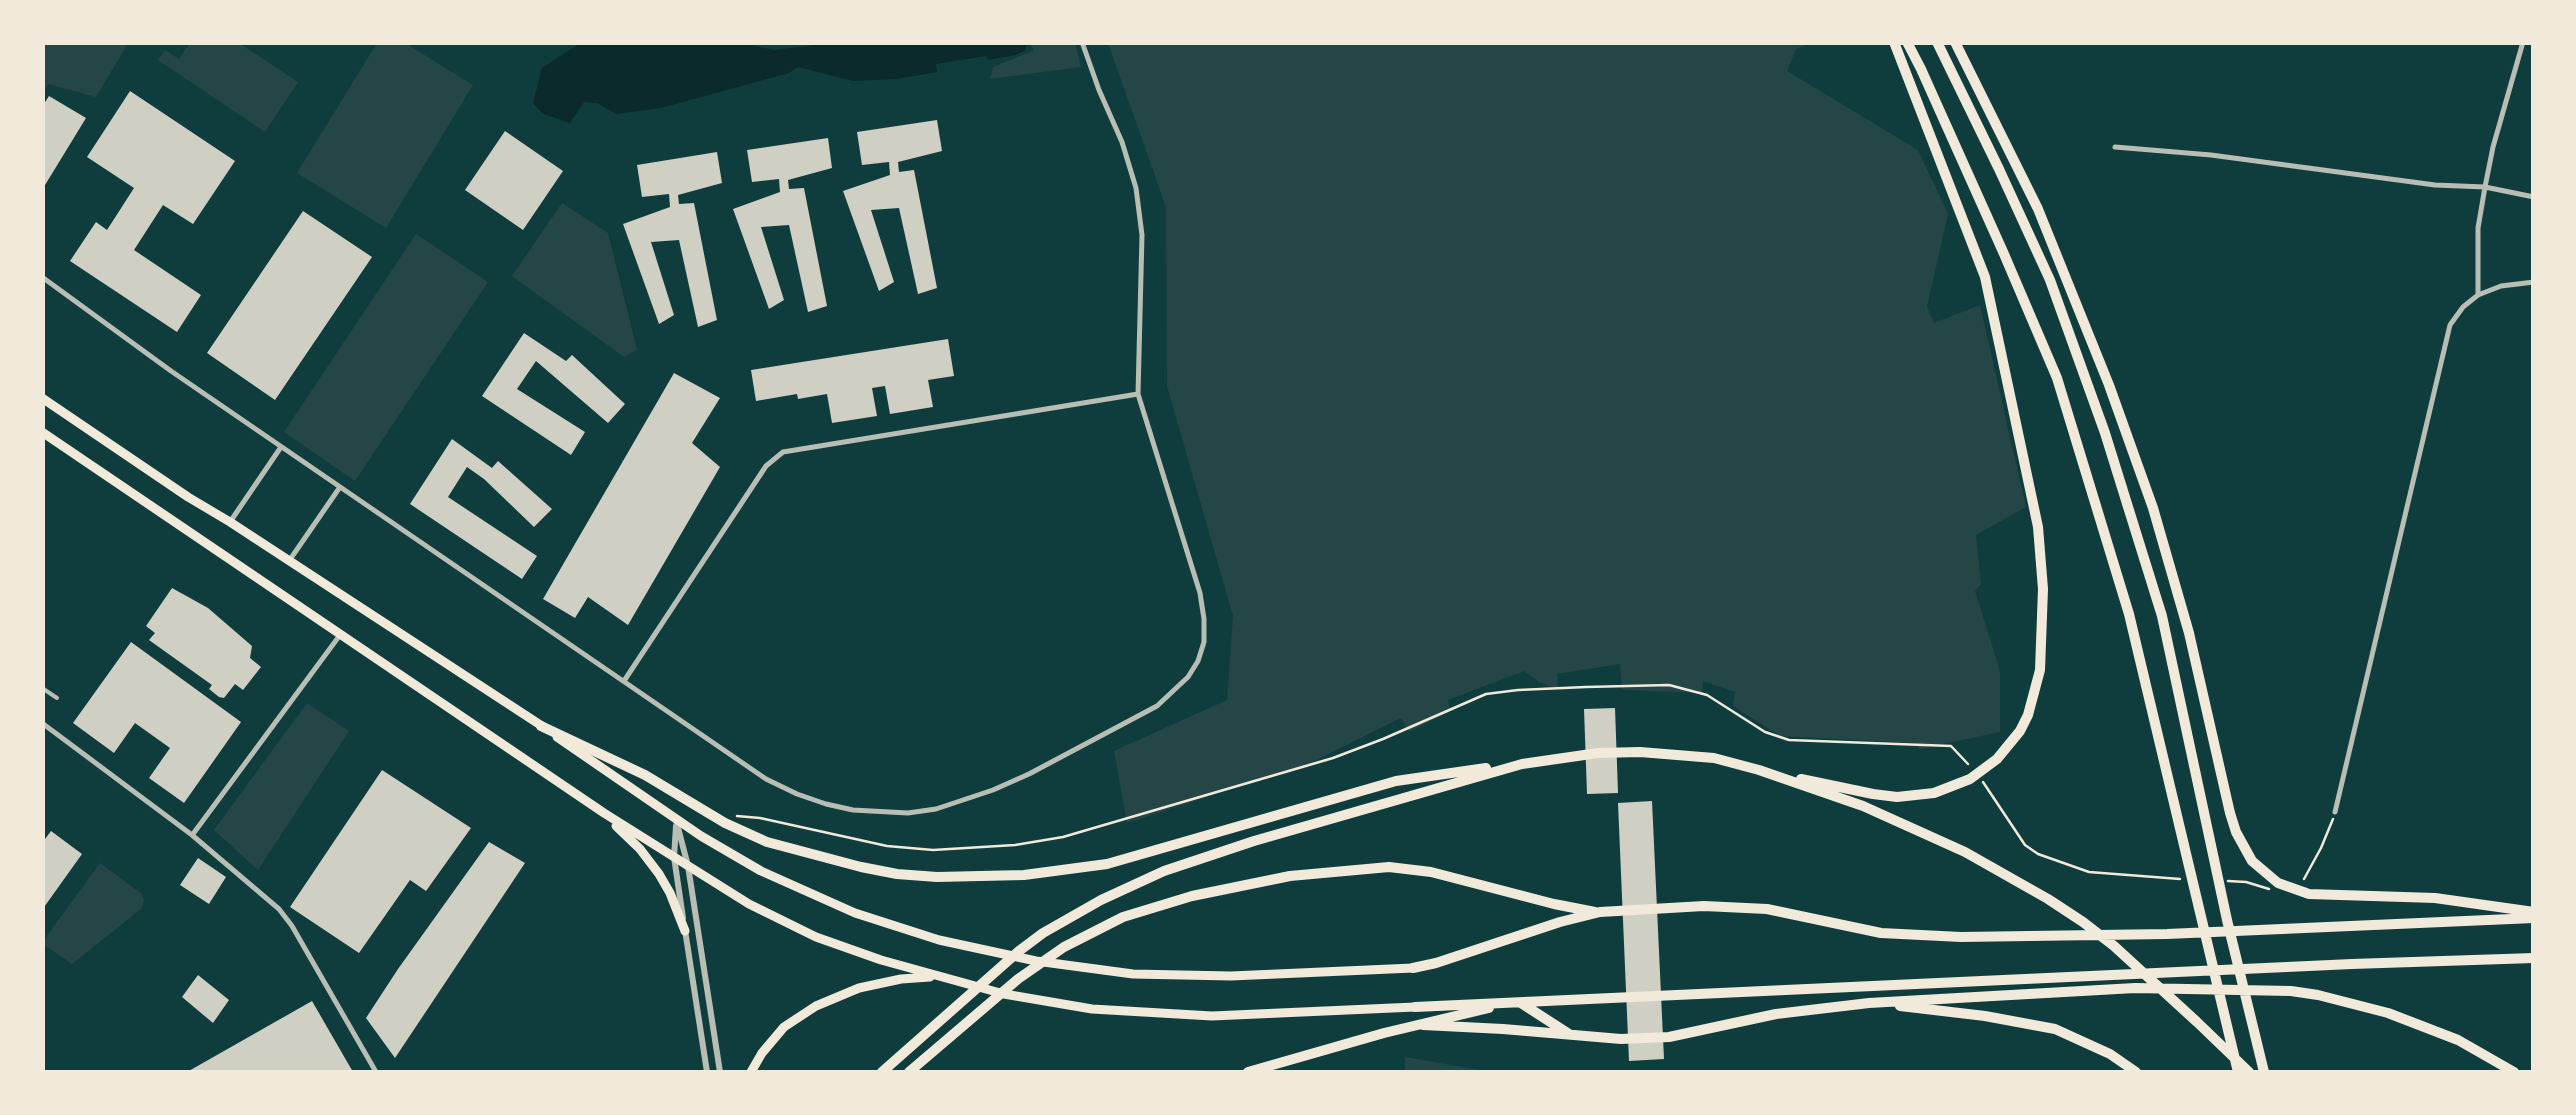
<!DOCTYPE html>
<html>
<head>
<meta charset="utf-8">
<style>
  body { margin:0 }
  #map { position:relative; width:2576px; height:1115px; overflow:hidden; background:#0f3d3e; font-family:Jost,sans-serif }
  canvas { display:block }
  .frame { position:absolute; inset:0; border:45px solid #f1e9da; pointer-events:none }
</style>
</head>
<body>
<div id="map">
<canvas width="2576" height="1115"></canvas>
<div class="frame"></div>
</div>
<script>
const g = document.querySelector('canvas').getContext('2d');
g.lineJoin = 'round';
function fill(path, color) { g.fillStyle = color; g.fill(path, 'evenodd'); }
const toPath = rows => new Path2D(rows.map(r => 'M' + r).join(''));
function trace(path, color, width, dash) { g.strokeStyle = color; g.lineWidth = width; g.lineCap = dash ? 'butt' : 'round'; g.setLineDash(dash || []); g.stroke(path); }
const green = toPath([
  [43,42,128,42,128,43,96,97,48,84,43,92],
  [190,43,239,43,298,82,265,132,158,60,165,50,179,59],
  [377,43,405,43,473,85,386,228,297,173],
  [1031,43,1075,43,1081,67,990,79,993,67,1033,51],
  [1108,43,1811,43,1796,49,1787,71,1918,150,1948,214,1927,307,1934,323,1980,305,2026,507,1976,535,1981,584,1975,591,2000,671,2000,732,1919,749,1915,743,1780,736,1733,706,1735,692,1703,681,1702,693,1622,690,1620,664,1557,674,1558,689,1539,682,1524,671,1448,700,1450,711,1409,732,1401,718,1310,763,1127,823,1114,751,1227,700,1233,616,1167,386,1166,207],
  [562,203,608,233,637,350,624,357,512,276],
  [416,234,488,282,355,481,284,432],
  [307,703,349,731,258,870,214,830],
  [100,863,142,894,144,901,141,909,72,964,43,944,43,941],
  [1405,1057,1491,1072,1405,1072]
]);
const water = toPath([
  [751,43,754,46,774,50,840,42,1027,43,1025,51,1015,55,988,60,986,56,936,64,937,72,897,79,853,81,798,67,789,73,661,108,616,114,597,103,584,102,570,123,543,114,533,103,542,68,580,43]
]);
const building = toPath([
  [130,91,235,161,193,224,163,205,134,250,201,295,177,332,70,261,96,222,107,230,134,188,87,157],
  [49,96,86,118,42,190,42,107],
  [937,120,942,151,898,162,899,172,914,170,937,288,918,294,899,208,871,210,894,282,879,291,843,191,890,175,889,162,862,165,857,132],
  [505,131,563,171,523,230,465,190],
  [828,138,832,168,788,180,789,189,804,188,827,306,808,312,789,225,761,227,784,300,769,309,733,209,780,192,779,179,752,182,747,150],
  [717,152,722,183,678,195,679,204,694,203,717,320,698,327,679,240,651,242,674,315,659,324,623,224,670,207,669,194,642,197,637,165],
  [303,211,372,257,275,400,207,353],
  [524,333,566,361,572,355,625,404,608,423,536,361,517,389,585,432,571,455,482,396],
  [948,339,954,376,928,380,933,407,890,414,885,386,872,388,877,416,832,423,827,394,798,399,797,394,756,401,751,370],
  [674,373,720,398,692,443,720,467,628,625,588,597,575,618,543,599],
  [452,439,492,468,498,461,552,509,534,527,484,479,467,467,448,497,537,556,522,579,410,504],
  [172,588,208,608,252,646,250,658,261,667,243,690,235,684,224,698,219,697,209,689,212,685,149,640,155,633,146,626],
  [131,642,241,722,184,803,149,778,170,748,135,723,114,753,73,723],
  [1615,708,1618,793,1587,794,1584,709],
  [382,770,471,828,426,891,410,880,359,953,290,907],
  [1652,801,1664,1059,1629,1061,1618,803],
  [51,831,82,854,42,910,42,843],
  [489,842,525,863,395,1058,366,1018,398,969],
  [198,858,226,877,209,904,180,885],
  [198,975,229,1000,213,1023,182,997],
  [312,1001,353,1072,187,1072]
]);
const path = toPath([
  [1983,782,2025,845,2038,854,2089,872,2180,879],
  [737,816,760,818,887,846,933,850,1015,845,1063,837,1333,758,1383,739,1486,694,1518,690,1586,687,1669,685,1707,695,1765,732,1789,740,1951,746,1968,764],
  [2304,879,2321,848,2333,819],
  [2228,881,2246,882,2269,889]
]);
const pedestrian = toPath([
  [42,688,57,698]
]);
const minor = toPath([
  [2115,147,2211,155,2435,185,2485,187,2534,197],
  [42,277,171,371,766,779,797,794,826,804,853,810,908,813,936,809,993,790,1029,774,1157,706,1188,677,1198,661,1204,642,1204,619,1200,593,1138,394,1142,235,1136,188,1122,142,1099,90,1082,42],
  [2478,295,2478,228,2485,187,2493,147,2523,42],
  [230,522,281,447],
  [289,561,340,487],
  [624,681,766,466,783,452,1138,394],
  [42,723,192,835,279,909,292,926,376,1072],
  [2335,812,2450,325,2463,307,2478,295,2501,286,2534,282],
  [193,834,340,635]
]);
const tertiary = toPath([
  [676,820,688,866,720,1072],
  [676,826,674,857,683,918],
  [685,930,707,1072]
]);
const primary = toPath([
  [42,398,188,497,230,522,545,728],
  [42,432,604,813,749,904,816,937,881,960,1004,994,1092,1009,1212,1016,1415,1007],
  [557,737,701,836,761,871,855,913,939,940,1036,961,1133,974,1231,976,1413,968],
  [616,826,640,849,659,874,670,893,685,931],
  [751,1072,762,1053,784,1027,816,1006,859,988,901,979,930,977]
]);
const motorway = toPath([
  [1907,42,1921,69,2004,254,2057,378,2129,614,2238,1072],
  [1937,42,1999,169,2050,280,2105,433,2162,616,2227,920,2264,1072],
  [1955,42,2038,209,2109,385,2153,508,2189,633,2230,813,2236,832,2252,861,2278,883,2309,894,2435,898,2534,912],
  [541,726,645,775,725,823,767,842,861,867,897,874,937,877,1024,875,1107,864,1396,781,1486,768],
  [1801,779,1873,794,1897,797,1934,793,1970,779,1997,759,2020,731,2028,715,2040,670,2043,589,2038,527,1985,277,1894,42],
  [1413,968,1436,963,1560,922,1600,912,1704,906,1767,909,1881,933,1961,937,2167,934,2534,918],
  [1521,1003,1569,1034],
  [1900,1006,1985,1016,2055,1029,2110,1054,2136,1072],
  [1415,1007,2352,964,2534,958],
  [1423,1025,1503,1029,1621,1039,1669,1037,1776,1014,1869,1003,2135,988,2291,991,2318,995,2388,1013,2458,1040,2514,1072],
  [882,1072,1019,951,1043,933,1101,900,1164,871,1254,841,1522,764,1598,753,1640,752,1714,758,1759,770,1863,806,1965,852,2048,899,2083,922,2114,946,2197,1022,2249,1072],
  [909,1072,1018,979,1064,947,1123,917,1192,896,1290,876,1389,867,1431,872,1554,904,1595,912],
  [1248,1072,1384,1033,1489,1008]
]);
fill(green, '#244646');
fill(water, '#0a2a2b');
fill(building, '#cfcfc3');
trace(path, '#f1e9da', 2.5);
trace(pedestrian, '#b8beb3', 4);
trace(minor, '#b8beb3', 5);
trace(tertiary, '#b8beb3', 6);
trace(primary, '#f1e9da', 9);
trace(motorway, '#f1e9da', 10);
</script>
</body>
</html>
